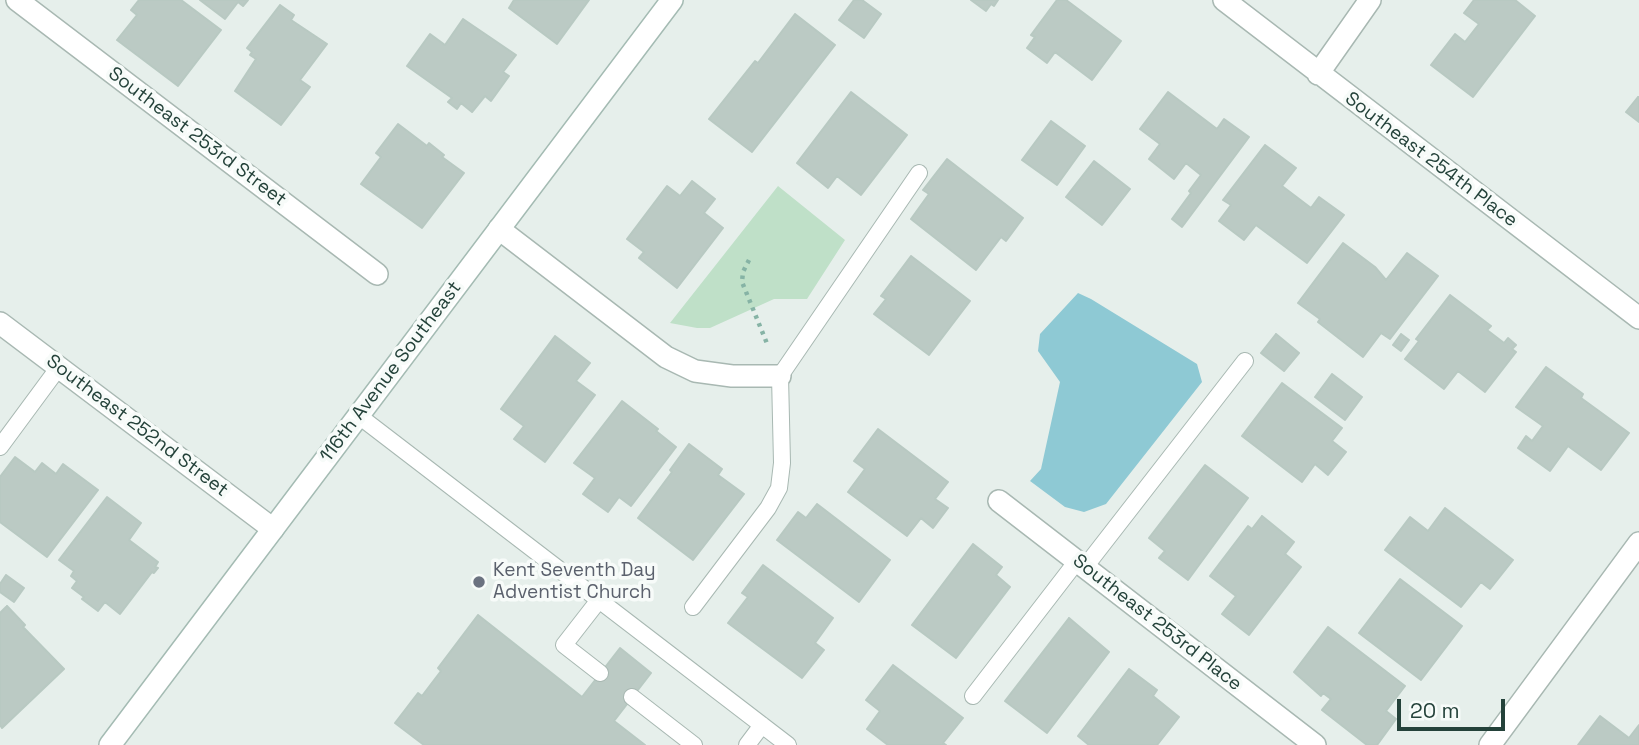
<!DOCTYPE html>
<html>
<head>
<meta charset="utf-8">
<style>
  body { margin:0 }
  #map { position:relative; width:1639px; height:745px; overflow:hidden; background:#e6efeb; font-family:"Space Grotesk",sans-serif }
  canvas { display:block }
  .scale { position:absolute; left:1397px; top:699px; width:108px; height:32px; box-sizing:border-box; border:4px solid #24423a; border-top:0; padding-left:9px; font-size:21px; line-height:24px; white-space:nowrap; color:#24423a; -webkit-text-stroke:5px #f7fbf9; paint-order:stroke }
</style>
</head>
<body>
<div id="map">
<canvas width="1639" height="745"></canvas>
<div class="scale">20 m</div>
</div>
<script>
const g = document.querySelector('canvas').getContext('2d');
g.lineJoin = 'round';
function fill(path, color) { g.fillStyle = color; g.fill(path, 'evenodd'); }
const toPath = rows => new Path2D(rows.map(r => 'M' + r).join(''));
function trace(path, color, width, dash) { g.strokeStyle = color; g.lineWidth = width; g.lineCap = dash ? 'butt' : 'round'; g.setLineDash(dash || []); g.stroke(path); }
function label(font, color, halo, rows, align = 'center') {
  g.font = font + ' "Space Grotesk",sans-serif'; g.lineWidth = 7; g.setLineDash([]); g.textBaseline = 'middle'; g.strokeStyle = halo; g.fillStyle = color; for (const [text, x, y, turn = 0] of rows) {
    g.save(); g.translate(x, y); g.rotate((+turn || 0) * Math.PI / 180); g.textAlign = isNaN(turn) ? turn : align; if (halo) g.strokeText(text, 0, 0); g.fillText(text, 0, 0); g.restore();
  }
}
const green = toPath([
  [778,186,845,240,807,299,774,299,710,328,697,328,670,323]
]);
const water = toPath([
  [1078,293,1091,299,1197,364,1202,382,1106,504,1084,512,1065,507,1030,481,1041,469,1060,382,1038,351,1040,334]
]);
const building = toPath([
  [139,0,181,0,221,30,178,86,117,40,137,15,131,10,139,0],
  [200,0,248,0,243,6,238,2,225,19,200,0],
  [514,0,589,0,557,44,509,8,514,0],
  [854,0,862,0,881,14,864,38,839,20,854,0],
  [971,0,998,0,994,6,991,4,986,11,971,0],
  [1057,0,1066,0,1121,41,1092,80,1055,52,1047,63,1027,48,1035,37,1031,35,1057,0],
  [1474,0,1515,0,1535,16,1473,97,1431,65,1455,34,1465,42,1479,24,1464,13,1474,0],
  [280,5,294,15,291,20,327,44,300,80,310,87,281,125,235,91,256,59,250,55,252,52,247,48,280,5],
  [795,14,835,45,752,152,709,119,755,61,758,63,795,14],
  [463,19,516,55,503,72,509,76,491,101,485,96,472,112,461,103,457,109,448,102,452,98,407,66,430,34,445,45,463,19],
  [851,92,907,135,861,195,837,176,828,188,797,163,851,92],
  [1168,92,1217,129,1224,119,1249,137,1182,227,1172,219,1191,193,1189,191,1201,175,1186,163,1174,179,1149,159,1160,144,1140,129,1168,92],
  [1638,97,1639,97,1639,122,1626,112,1638,97],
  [1051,121,1085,146,1057,185,1022,160,1051,121],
  [398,124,427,146,429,143,444,155,442,157,464,173,422,228,361,184,381,157,376,153,398,124],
  [1265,145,1296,168,1282,186,1311,208,1319,197,1344,215,1307,263,1256,225,1244,240,1219,221,1231,205,1223,200,1265,145],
  [947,159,1023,218,1006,241,1001,237,976,270,911,219,929,194,923,190,947,159],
  [1094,161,1130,189,1102,225,1066,197,1094,161],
  [692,181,715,199,704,213,723,228,677,288,639,258,644,252,627,239,667,186,680,196,692,181],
  [1343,243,1375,267,1386,280,1407,253,1438,276,1390,339,1381,333,1363,357,1318,322,1320,319,1298,303,1343,243],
  [911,256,970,301,929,355,874,314,886,299,881,296,911,256],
  [1450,295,1491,326,1487,330,1504,343,1508,338,1516,345,1512,349,1516,352,1485,392,1458,371,1444,389,1405,359,1419,341,1416,339,1450,295],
  [1276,334,1299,353,1284,371,1261,353,1276,334],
  [1401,334,1409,340,1401,351,1393,345,1401,334],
  [555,336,590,363,576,381,595,395,545,462,514,439,524,426,501,409,555,336],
  [1546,367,1583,394,1581,398,1629,433,1601,470,1568,446,1550,471,1518,448,1526,436,1532,441,1543,426,1516,407,1546,367],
  [1332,374,1362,397,1345,420,1315,397,1332,374],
  [1282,383,1342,428,1332,441,1346,452,1328,475,1315,464,1302,482,1242,436,1282,383],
  [622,401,658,429,656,431,676,447,631,506,619,497,608,512,583,494,595,478,574,463,622,401],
  [878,429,948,482,935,499,948,508,933,528,921,518,907,536,848,492,865,469,854,461,878,429],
  [689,444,722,469,718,475,744,494,693,560,638,518,672,472,670,470,689,444],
  [15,457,35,472,42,463,56,474,63,464,98,490,47,557,0,522,0,477,15,457],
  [1205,465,1248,498,1188,580,1159,558,1165,551,1149,538,1205,465],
  [107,497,141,523,129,540,158,562,155,567,158,568,154,573,152,572,120,614,105,602,98,611,82,599,84,597,72,588,77,581,71,576,74,571,59,560,107,497],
  [817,504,890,560,859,602,777,540,798,512,806,518,817,504],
  [1445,508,1513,560,1490,589,1481,582,1461,607,1385,550,1410,517,1428,531,1445,508],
  [1262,516,1294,542,1285,554,1301,567,1249,635,1222,614,1236,596,1210,576,1248,526,1252,529,1262,516],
  [973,544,1002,567,996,575,1010,587,956,658,912,625,973,544],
  [763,565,833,618,815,643,824,650,802,678,728,623,748,597,742,593,763,565],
  [6,575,24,588,14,602,0,592,0,584,6,575],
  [1400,579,1462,626,1421,680,1359,633,1400,579],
  [7,606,25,625,23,627,64,669,2,728,0,725,0,613,7,606],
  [478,615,582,697,620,648,651,673,614,721,645,745,424,745,395,723,418,693,422,696,441,671,438,668,478,615],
  [1069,618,1109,652,1047,733,1005,701,1069,618],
  [1328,627,1405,686,1386,711,1396,719,1377,745,1367,745,1322,710,1331,699,1323,693,1321,696,1294,672,1328,627],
  [893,665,963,718,943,743,946,745,888,745,867,729,880,711,866,700,893,665],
  [1129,669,1157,690,1153,696,1179,717,1157,745,1089,745,1078,736,1129,669],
  [1600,716,1629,738,1639,725,1639,745,1578,745,1600,716]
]);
const path = toPath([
  [749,260,743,272,742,282,768,346]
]);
const service = toPath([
  [359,416,788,745],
  [0,447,59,367],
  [1085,567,1245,361],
  [599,600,564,645,600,673],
  [693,607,768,508,779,488,782,463,780,376,919,173],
  [973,696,1077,561],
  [632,697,694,745],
  [747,745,762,725]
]);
const minor = toPath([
  [17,0,377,274],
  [1224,0,1639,318],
  [1318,74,1370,0],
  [499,229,666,357,695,371,732,376,780,376],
  [0,323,273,529],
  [999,501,1315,745],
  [1490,745,1639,543]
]);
const secondary = toPath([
  [110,745,672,0]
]);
const markers = [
  [479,582,7,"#6b7280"]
];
const streetNames = [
  ["Southeast 253rd Street",197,137,37],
  ["Southeast 254th Place",1431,160,37],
  ["116th Avenue Southeast",391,372,-53],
  ["Southeast 252nd Street",137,426,37],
  ["Southeast 253rd Place",1157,623,38]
];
const worshipNames = [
  ["Kent Seventh Day",493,571],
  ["Adventist Church",493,593]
];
fill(green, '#bfe0c8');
fill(water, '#8ec9d4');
fill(building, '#bbcac4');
trace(building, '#b8c9c2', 2);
trace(service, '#a8b8b2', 18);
trace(minor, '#a8b8b2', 24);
trace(secondary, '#a4bbb3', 24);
trace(path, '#86b3a5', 4.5, [3.5, 5]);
trace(service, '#fff', 16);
trace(minor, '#fff', 21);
trace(secondary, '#fff', 21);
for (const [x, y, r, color] of markers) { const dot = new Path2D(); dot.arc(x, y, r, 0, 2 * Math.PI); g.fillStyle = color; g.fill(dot); trace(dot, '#f7fbf9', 2.5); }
label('19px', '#24423a', '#f7fbf9', streetNames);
label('19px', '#5b616d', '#f7fbf9', worshipNames, 'left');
</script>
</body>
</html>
